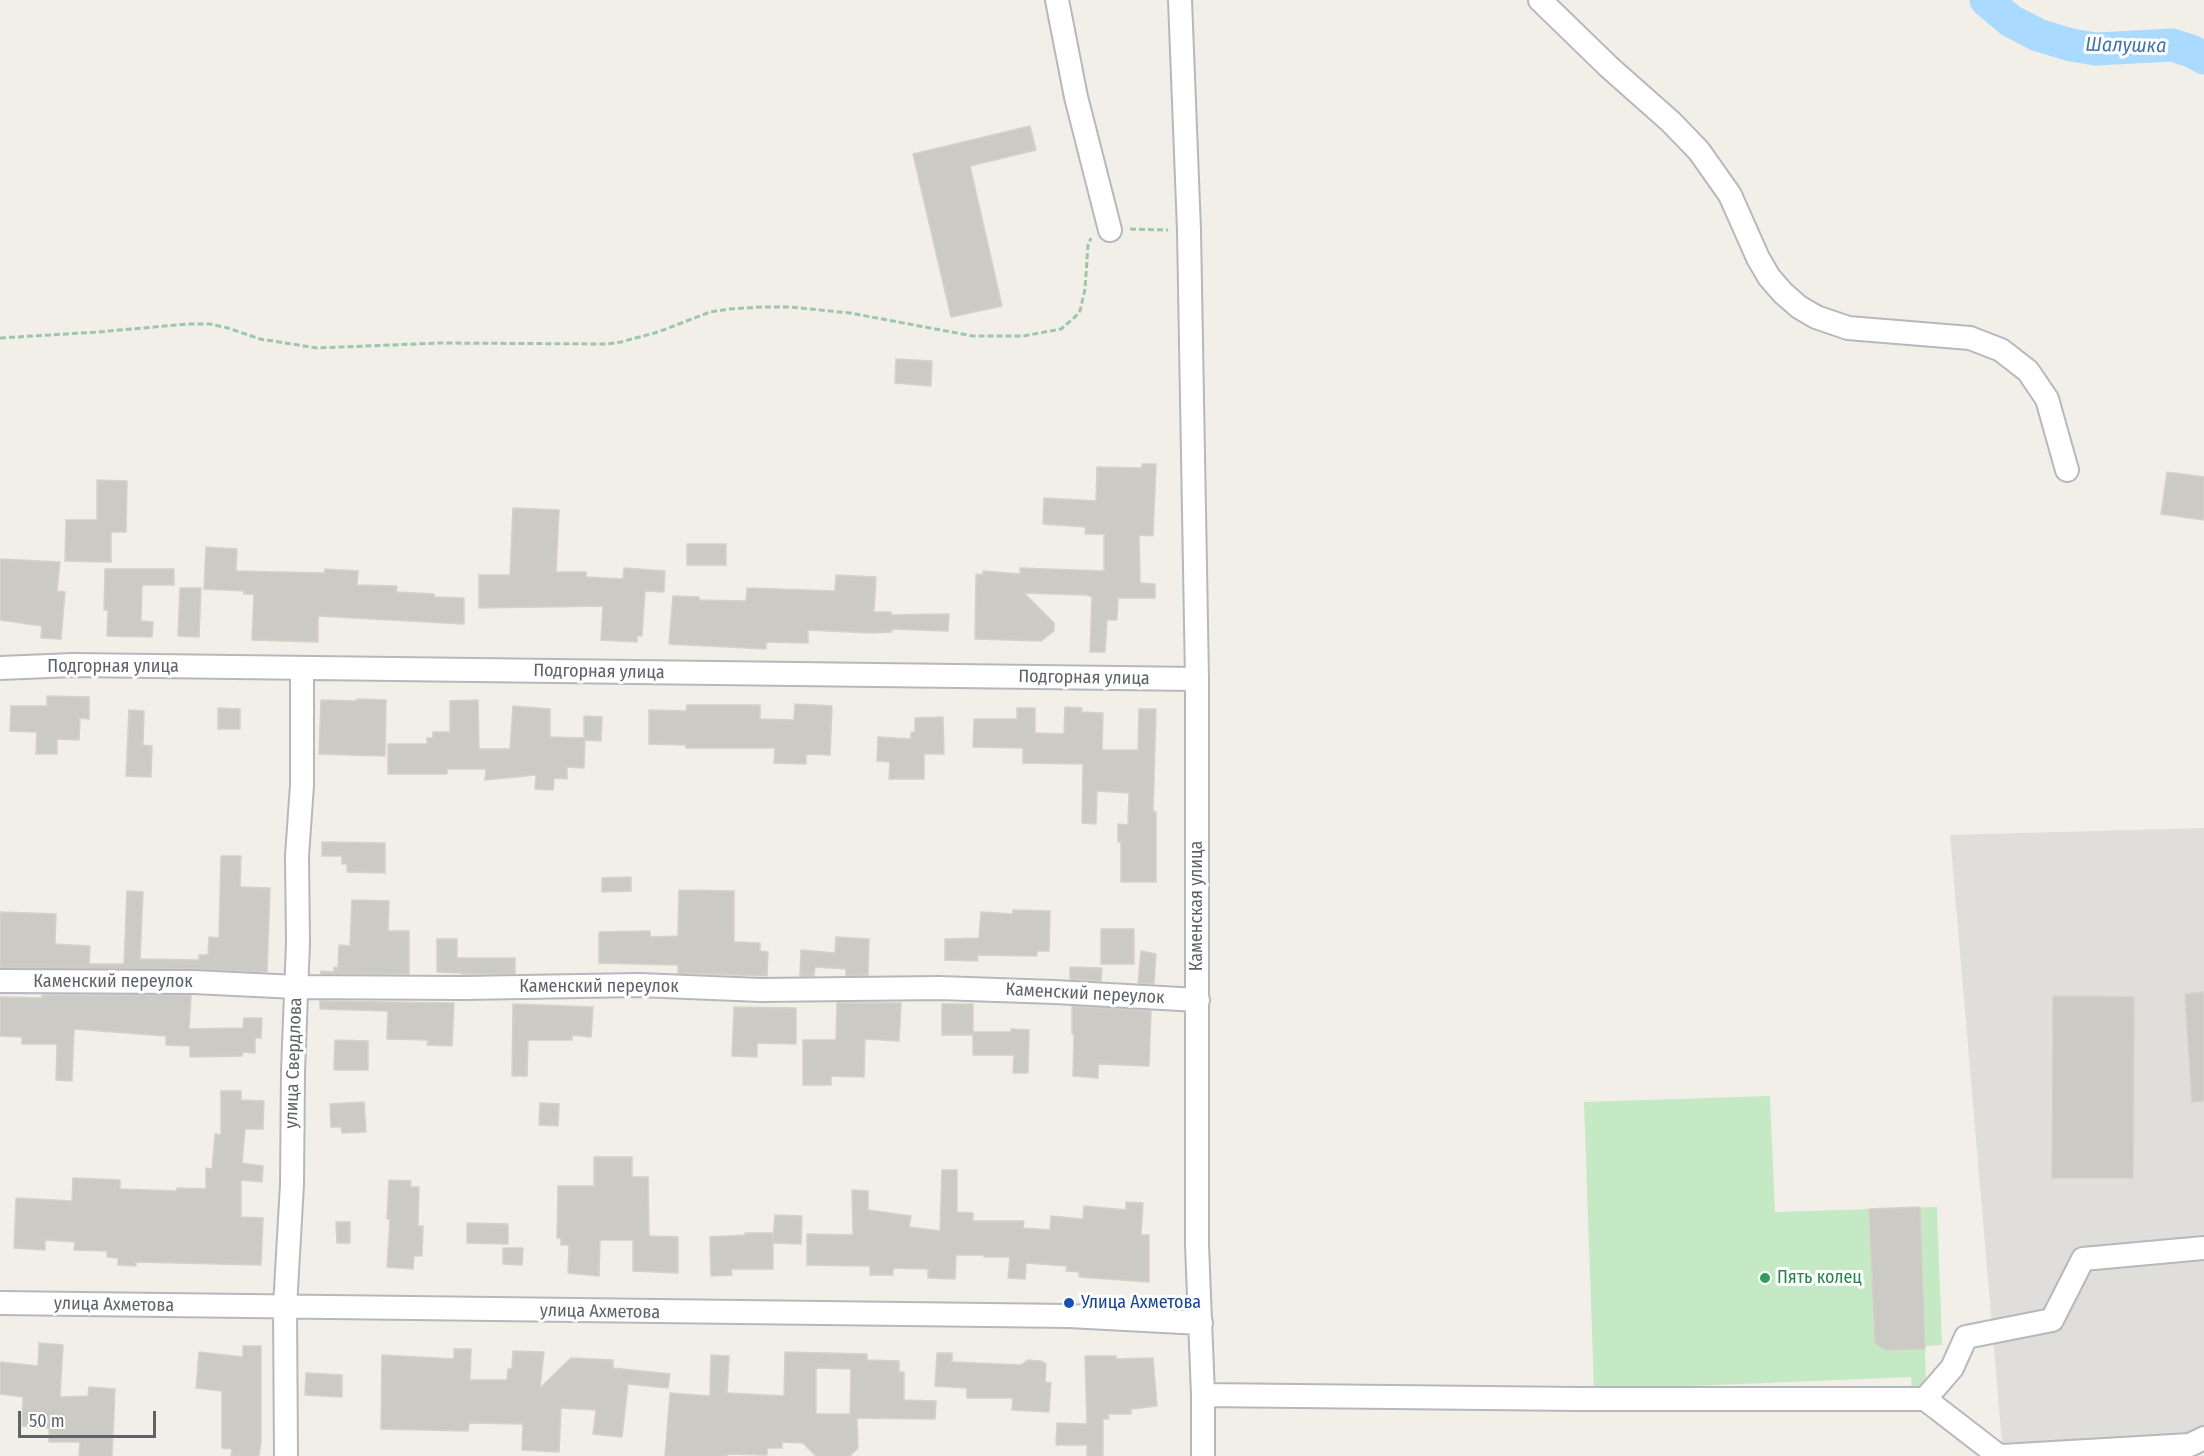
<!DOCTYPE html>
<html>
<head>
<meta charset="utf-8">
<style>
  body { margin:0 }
  #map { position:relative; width:2204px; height:1456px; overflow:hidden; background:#f1efe8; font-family:"Fira Sans Condensed",sans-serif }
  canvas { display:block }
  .scale { position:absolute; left:18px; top:1411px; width:138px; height:27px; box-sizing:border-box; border:3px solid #5f6368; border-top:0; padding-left:8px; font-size:18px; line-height:21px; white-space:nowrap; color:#5f6368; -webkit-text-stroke:4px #fff; paint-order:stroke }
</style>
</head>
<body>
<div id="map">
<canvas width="2204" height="1456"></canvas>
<div class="scale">50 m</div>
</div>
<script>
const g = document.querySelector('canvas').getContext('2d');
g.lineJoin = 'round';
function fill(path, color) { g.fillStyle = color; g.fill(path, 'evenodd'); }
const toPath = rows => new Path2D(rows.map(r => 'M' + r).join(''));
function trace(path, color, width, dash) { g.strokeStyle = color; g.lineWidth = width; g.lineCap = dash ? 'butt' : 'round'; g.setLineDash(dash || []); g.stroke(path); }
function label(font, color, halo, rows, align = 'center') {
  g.font = font + ' "Fira Sans Condensed",sans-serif'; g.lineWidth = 6; g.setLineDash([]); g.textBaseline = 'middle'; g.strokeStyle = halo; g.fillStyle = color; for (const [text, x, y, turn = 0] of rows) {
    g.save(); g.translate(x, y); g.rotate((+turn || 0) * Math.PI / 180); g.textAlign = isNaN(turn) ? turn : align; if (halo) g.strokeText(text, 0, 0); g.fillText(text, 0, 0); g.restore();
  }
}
const industrial = toPath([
  [2204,828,2204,1432,2200,1435,2002,1443,1950,835]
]);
const green = toPath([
  [1770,1096,1775,1212,1937,1207,1942,1345,1925,1346,1926,1390,1912,1390,1911,1377,1594,1390,1584,1102]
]);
const river = toPath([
  [1986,0,2011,21,2038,35,2071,45,2096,49,2172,45,2191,51,2204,58]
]);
const building = toPath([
  [1030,126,1036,150,970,166,1002,306,951,317,913,154,1030,126],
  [896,359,932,361,931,386,895,383,896,359],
  [1142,464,1156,464,1153,536,1139,535,1140,583,1155,584,1155,598,1118,598,1117,620,1107,620,1105,652,1090,652,1092,597,1087,595,1024,593,1054,623,1054,631,1041,641,975,639,976,574,983,575,983,571,1020,574,1020,568,1104,571,1104,534,1085,534,1086,527,1043,524,1044,498,1096,501,1097,467,1142,468,1142,464],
  [2167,472,2204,477,2204,520,2161,514,2167,472],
  [97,480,127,481,126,532,111,532,111,562,65,561,66,520,97,520,97,480],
  [513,508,559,510,556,572,586,572,586,577,623,579,624,568,665,571,664,592,645,591,642,636,637,636,637,642,601,640,603,606,479,608,479,575,510,575,513,508],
  [687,544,726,544,726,565,687,565,687,544],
  [206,547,237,549,236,571,324,573,325,569,358,571,357,585,397,586,396,592,434,594,434,597,464,598,464,624,318,616,318,642,252,640,254,594,244,594,244,591,204,589,206,547],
  [0,559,60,562,57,591,65,592,61,639,41,638,42,626,0,620,0,559],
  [105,569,174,569,174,585,142,585,141,621,153,622,152,637,107,636,108,610,104,610,105,569],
  [836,575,876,577,874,612,891,612,891,615,949,614,948,631,892,629,892,632,870,633,808,630,808,643,766,642,766,649,669,644,673,596,699,597,699,600,746,601,747,588,835,591,836,575],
  [180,588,201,588,199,637,178,636,180,588],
  [47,696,89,697,89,719,80,718,79,740,57,739,57,754,36,754,37,732,10,731,11,706,47,706,47,696],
  [357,699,386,700,385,756,319,754,321,700,357,701,357,699],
  [478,700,479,749,510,749,513,706,550,709,550,737,584,738,584,716,602,717,601,741,585,740,584,768,567,767,567,779,554,778,553,790,535,789,536,775,485,780,486,769,447,769,447,774,388,774,388,744,427,744,427,738,433,738,433,732,450,732,450,701,478,700],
  [795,704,832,706,830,755,806,754,806,764,774,763,775,748,686,748,686,745,649,744,649,710,686,711,687,705,760,705,760,719,794,720,795,704],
  [1065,707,1082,708,1081,712,1103,713,1102,750,1138,750,1139,709,1156,709,1153,811,1156,812,1156,882,1121,882,1121,842,1118,842,1118,824,1128,825,1129,793,1097,791,1096,824,1082,823,1083,764,1023,763,1023,748,973,747,974,719,1017,719,1017,708,1035,708,1035,733,1064,734,1065,707],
  [218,708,240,709,240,729,218,729,218,708],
  [129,710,144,711,143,745,152,746,151,777,126,776,129,710],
  [943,717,944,754,924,754,924,779,889,779,890,762,877,761,878,737,911,739,911,732,915,732,915,718,943,717],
  [322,842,385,843,385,873,347,872,347,864,342,864,342,856,322,856,322,842],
  [221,856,241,856,240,887,270,888,267,972,194,969,0,968,0,912,56,914,55,944,90,946,89,964,124,964,127,891,143,892,140,959,199,960,199,955,208,955,209,937,219,938,221,856],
  [631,877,631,891,602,892,602,878,631,877],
  [679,890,734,891,734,942,760,943,760,951,768,952,767,976,678,973,678,965,599,963,599,932,650,931,650,937,678,936,679,890],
  [352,900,389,901,388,931,409,931,409,974,321,974,321,971,334,972,334,967,338,968,339,945,350,946,352,900],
  [1013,910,1050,911,1049,951,1037,951,1037,956,977,955,978,961,945,960,945,939,979,938,981,912,1013,914,1013,910],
  [1101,929,1134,929,1134,964,1101,964,1101,929],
  [836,937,869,939,868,975,846,976,846,969,815,967,814,976,800,976,801,950,835,953,836,937],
  [437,939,457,939,457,958,515,958,515,974,461,974,461,973,437,972,437,939],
  [1141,951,1156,954,1154,984,1138,983,1141,951],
  [1070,967,1102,968,1101,981,1070,979,1070,967],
  [2204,992,2204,1101,2192,1102,2185,994,2204,992],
  [42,995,191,995,189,1029,243,1028,244,1018,262,1018,261,1038,255,1038,255,1053,243,1052,242,1056,190,1057,190,1046,166,1045,166,1036,74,1029,72,1081,56,1080,57,1044,22,1044,22,1037,0,1036,0,997,42,998,42,995],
  [2053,996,2134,997,2133,1178,2052,1178,2053,996],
  [320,1001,454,1003,452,1046,427,1045,428,1040,387,1039,388,1011,320,1009,320,1001],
  [837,1003,901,1003,899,1041,865,1039,864,1077,831,1076,831,1085,803,1085,803,1040,836,1040,837,1003],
  [513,1004,593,1007,591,1037,572,1035,572,1040,528,1040,527,1076,512,1076,513,1004],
  [942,1004,973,1004,973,1035,942,1035,942,1004],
  [1072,1006,1151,1011,1149,1066,1098,1064,1098,1078,1073,1076,1074,1034,1072,1034,1072,1006],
  [734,1007,796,1008,796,1044,757,1043,757,1057,732,1056,734,1007],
  [1011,1029,1029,1030,1028,1073,1013,1073,1014,1055,973,1055,973,1032,1011,1032,1011,1029],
  [335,1040,368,1041,368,1070,334,1070,335,1040],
  [221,1091,241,1091,241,1100,264,1101,263,1129,245,1129,242,1163,263,1166,262,1182,241,1180,241,1217,263,1218,261,1265,136,1262,136,1266,118,1265,118,1258,107,1257,107,1251,74,1250,75,1242,45,1240,45,1250,14,1248,16,1198,72,1201,73,1178,120,1180,120,1189,177,1191,177,1188,206,1189,206,1168,212,1169,215,1134,221,1135,221,1091],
  [364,1102,366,1132,342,1133,341,1127,331,1127,330,1104,364,1102],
  [540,1103,559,1104,558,1126,539,1125,540,1103],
  [594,1157,632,1157,632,1177,648,1177,649,1236,678,1237,678,1273,633,1271,633,1240,600,1240,599,1276,568,1273,569,1245,561,1245,561,1238,557,1238,558,1186,594,1186,594,1157],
  [942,1170,957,1170,957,1212,973,1213,973,1221,1024,1221,1023,1228,1050,1230,1051,1216,1083,1219,1084,1206,1126,1210,1126,1202,1143,1203,1141,1235,1149,1235,1149,1282,1079,1277,1079,1272,1066,1271,1067,1266,1026,1263,1025,1279,1008,1278,1010,1257,984,1257,984,1255,956,1255,955,1279,928,1278,928,1269,893,1268,893,1275,870,1275,870,1266,807,1265,807,1234,853,1235,852,1190,868,1191,868,1210,911,1216,909,1227,940,1231,942,1170],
  [389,1180,411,1181,410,1187,419,1187,418,1226,423,1226,422,1256,414,1256,413,1269,387,1267,390,1219,387,1219,389,1180],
  [1920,1207,1925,1349,1885,1350,1875,1343,1869,1209,1920,1207],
  [775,1215,802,1216,801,1244,773,1243,773,1269,731,1269,732,1275,711,1276,710,1237,745,1235,745,1233,773,1233,773,1241,775,1215],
  [336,1222,350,1222,350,1243,337,1243,336,1222],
  [467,1223,508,1224,508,1244,467,1243,467,1223],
  [503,1248,523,1248,522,1265,503,1264,503,1248],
  [39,1343,63,1345,60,1397,88,1396,89,1387,115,1389,112,1456,79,1456,80,1442,49,1442,49,1428,22,1426,23,1397,0,1394,0,1362,38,1366,39,1343],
  [243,1346,261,1346,261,1441,259,1456,231,1456,232,1449,222,1448,222,1391,196,1388,199,1352,243,1357,243,1346],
  [454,1349,471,1349,470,1380,507,1380,508,1369,512,1369,513,1351,544,1352,540,1388,571,1358,613,1360,613,1368,670,1374,668,1388,628,1384,622,1437,593,1434,596,1410,561,1408,559,1452,522,1450,523,1424,469,1423,468,1431,381,1429,382,1355,454,1359,454,1349],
  [785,1352,867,1354,867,1360,899,1361,899,1372,904,1372,904,1400,936,1401,935,1419,857,1418,858,1448,850,1456,816,1456,803,1443,782,1442,782,1448,767,1448,767,1455,727,1454,727,1456,665,1456,670,1393,710,1396,711,1355,729,1356,727,1393,784,1396,785,1352],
  [816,1368,851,1369,850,1414,816,1414,816,1368],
  [937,1353,952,1353,952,1362,1021,1365,1028,1360,1041,1361,1046,1364,1045,1382,1051,1383,1049,1412,1012,1410,1013,1398,967,1398,967,1388,935,1386,937,1353],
  [1085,1356,1116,1356,1116,1359,1153,1358,1157,1406,1131,1409,1131,1414,1108,1414,1109,1419,1103,1419,1103,1456,1087,1456,1087,1445,1056,1445,1057,1423,1087,1424,1085,1356],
  [306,1373,342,1375,342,1397,305,1395,306,1373]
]);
const path = toPath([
  [1130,229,1168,230],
  [0,338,98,332,188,324,210,324,228,328,260,339,317,348,439,343,606,344,621,342,658,332,710,312,729,309,761,307,790,307,850,313,973,336,1023,336,1061,329,1075,317,1080,311,1085,289,1088,245,1091,238]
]);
const minor = toPath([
  [1057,0,1076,97,1110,230],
  [1180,0,1189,230,1197,679,1197,1245,1203,1395,1203,1456],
  [1540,0,1609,67,1671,122,1699,151,1730,195,1758,258,1769,277,1783,293,1799,307,1816,317,1848,328,1970,338,2001,350,2028,371,2047,399,2067,470],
  [0,668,73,665,1197,679],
  [0,981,194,982,296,987,464,988,639,985,761,990,939,988,1055,992,1198,1000],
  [0,1303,1069,1316,1201,1323],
  [1203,1395,1579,1399,1925,1399,1952,1368,1966,1337,2052,1320,2083,1259,2204,1248],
  [1925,1399,1999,1456],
  [286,1456,285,1307,292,1184,293,1071,298,942,297,856,302,785,302,669],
  [2002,1456,2190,1445,2204,1438]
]);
const markers = [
  [1765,1278,6,"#2e9e5b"],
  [1069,1303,6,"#1a4fb4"]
];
const streetNames = [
  ["Подгорная улица",113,667],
  ["Подгорная улица",599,672,1],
  ["Подгорная улица",1084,678,1],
  ["Каменская улица",1197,906,-90],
  ["Каменский переулок",113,982],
  ["Каменский переулок",599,987],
  ["Каменский переулок",1085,994,3],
  ["улица Свердлова",294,1063,-88],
  ["улица Ахметова",114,1305,1],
  ["улица Ахметова",600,1312,1]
];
const leisureNames = [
  ["Пять колец",1777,1278]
];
const transitNames = [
  ["Улица Ахметова",1081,1303]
];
const waterNames = [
  ["Шалушка",2126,46,1]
];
fill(industrial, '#e0deda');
fill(green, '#c5e8c5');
trace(river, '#aadaff', 33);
fill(building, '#cccac5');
trace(building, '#d6d1c6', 1.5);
trace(minor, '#b5b8bc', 26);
trace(path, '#9cc7a9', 3, [6, 3]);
trace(minor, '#fff', 22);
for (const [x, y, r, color] of markers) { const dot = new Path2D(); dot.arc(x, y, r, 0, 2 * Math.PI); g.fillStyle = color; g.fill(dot); trace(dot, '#fff', 2); }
label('18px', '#5f6368', '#fff', streetNames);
label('18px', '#27864d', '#fff', leisureNames, 'left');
label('18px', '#164399', '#fff', transitNames, 'left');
label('italic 20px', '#4174aa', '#fff', waterNames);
</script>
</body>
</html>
